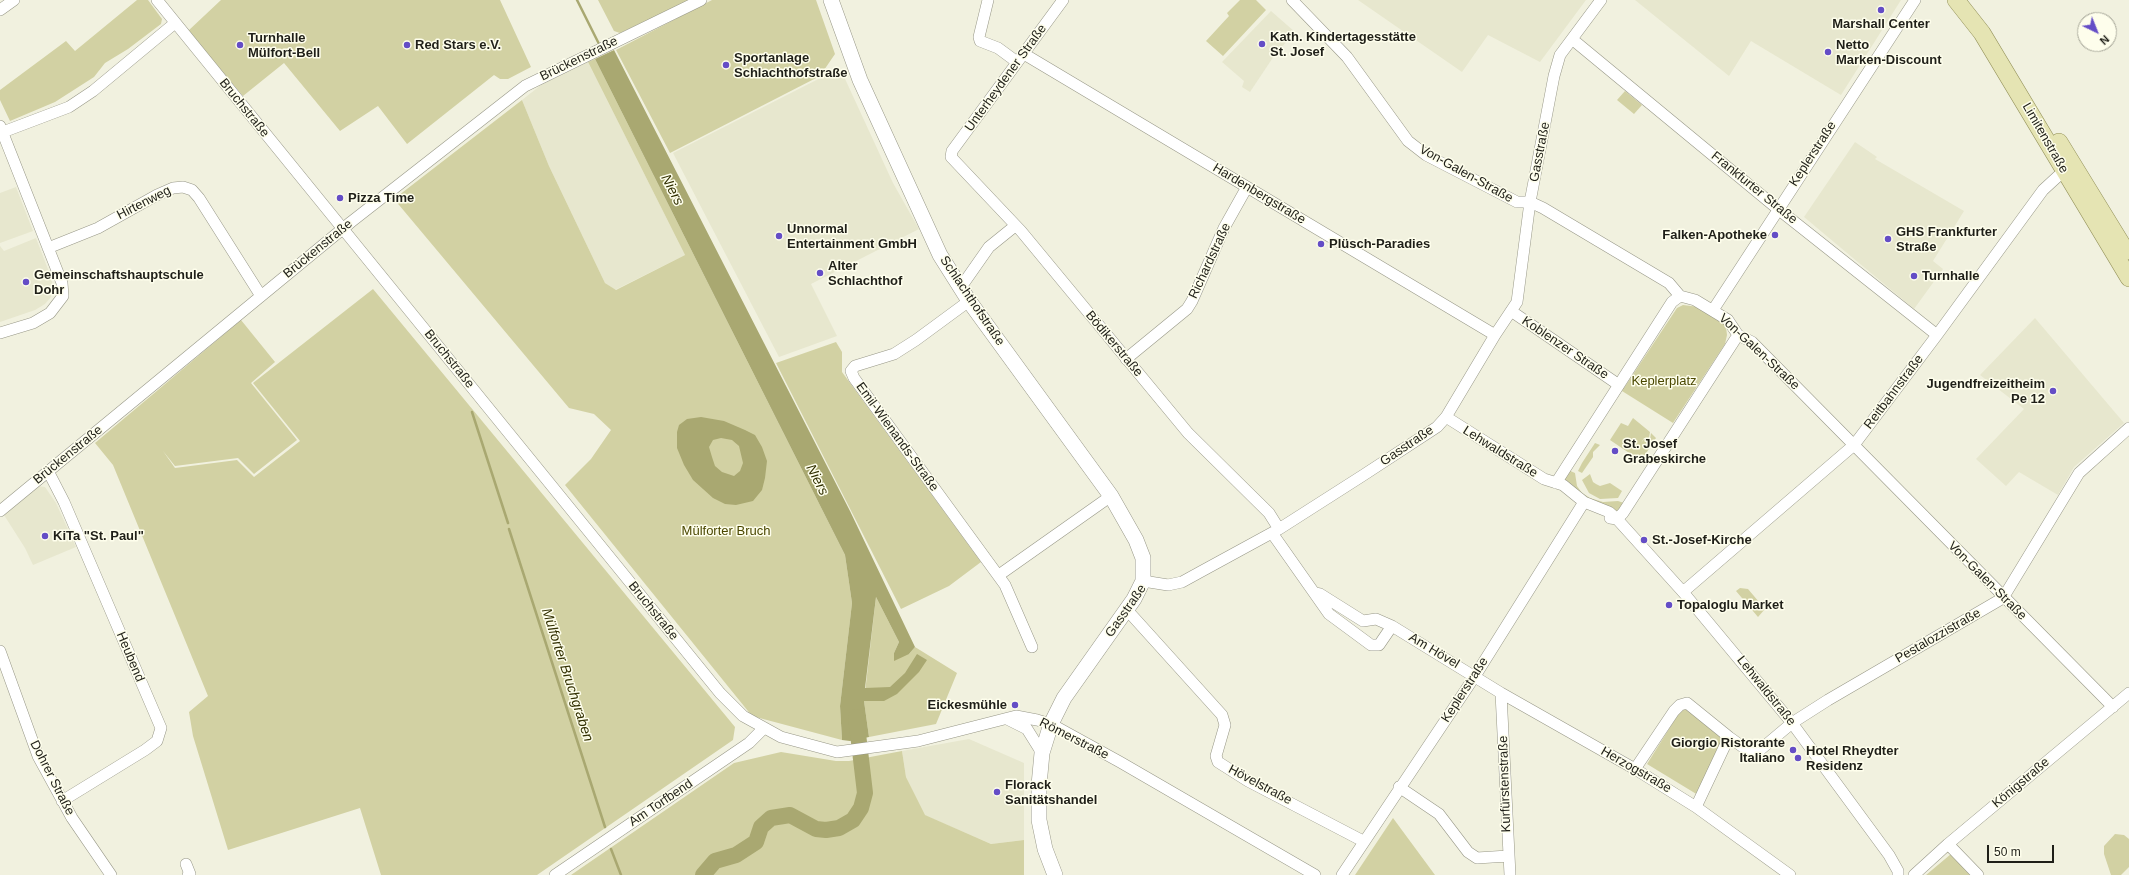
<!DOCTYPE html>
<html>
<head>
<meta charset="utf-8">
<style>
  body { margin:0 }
  #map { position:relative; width:2129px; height:875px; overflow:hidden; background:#f1f1df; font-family:Arial,sans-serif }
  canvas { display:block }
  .north { position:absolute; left:2077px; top:12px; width:40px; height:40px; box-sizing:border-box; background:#fefeec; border:1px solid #a5a597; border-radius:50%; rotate:137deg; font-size:11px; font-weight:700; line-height:16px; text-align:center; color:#1f1f18 }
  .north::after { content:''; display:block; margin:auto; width:14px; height:18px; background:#644dc6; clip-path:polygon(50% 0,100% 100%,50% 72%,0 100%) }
  .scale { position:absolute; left:1987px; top:845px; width:67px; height:18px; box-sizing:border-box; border:2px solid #1f1f18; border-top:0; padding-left:5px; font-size:12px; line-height:14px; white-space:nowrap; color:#1f1f18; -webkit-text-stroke:3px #fefeec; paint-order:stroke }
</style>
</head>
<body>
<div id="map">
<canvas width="2129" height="875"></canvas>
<div class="north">N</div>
<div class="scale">50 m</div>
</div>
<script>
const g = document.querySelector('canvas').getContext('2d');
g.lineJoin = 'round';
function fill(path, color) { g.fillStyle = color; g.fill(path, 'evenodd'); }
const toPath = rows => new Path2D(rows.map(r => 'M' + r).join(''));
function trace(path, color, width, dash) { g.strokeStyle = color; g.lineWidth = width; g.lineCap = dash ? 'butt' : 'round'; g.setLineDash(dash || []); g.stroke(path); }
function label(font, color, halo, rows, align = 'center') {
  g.font = font + ' Arial,sans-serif'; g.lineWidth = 3; g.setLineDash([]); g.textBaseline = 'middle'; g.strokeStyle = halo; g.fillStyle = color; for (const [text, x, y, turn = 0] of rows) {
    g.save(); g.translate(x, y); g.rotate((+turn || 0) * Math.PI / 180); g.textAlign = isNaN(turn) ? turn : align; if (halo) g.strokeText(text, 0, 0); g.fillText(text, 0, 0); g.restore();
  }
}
const built = toPath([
  [1358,0,1586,0,1540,62,1488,35,1462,72],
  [1635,0,1901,0,1841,95,1751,41,1729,76],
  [1271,11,1295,32,1274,56,1250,92,1242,87,1244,81,1222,62],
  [588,62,685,255,615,290,605,283,549,166,522,100,541,85],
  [840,68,893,183,919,229,811,284,837,336,779,357,673,153],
  [1855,142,1877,157,1875,159,1964,211,1933,261,1943,269,1914,309,1804,217],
  [16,187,33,231,0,243,0,193],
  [36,238,51,277,53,287,51,297,45,304,35,310,0,322,0,246,4,251],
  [2035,318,2124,423,2074,467,2058,495,2019,472,2006,486,1976,459,2024,409,1980,375],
  [38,486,45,487,56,503,76,547,33,565,25,548,4,515],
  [969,739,1024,763,1024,840,991,844,924,815,906,777,902,751]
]);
const green = toPath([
  [137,0,148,0,162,19,161,24,128,49,105,63,94,77,55,102,10,121,0,100,0,90,66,41,75,51],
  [221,0,500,0,531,67,508,79,500,79,494,75,407,144,378,106,340,131,284,63,243,96,188,31],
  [598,0,690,0,620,33,614,31],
  [712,0,816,0,835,54,820,76,670,153,616,50],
  [1240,0,1256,0,1266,10,1223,56,1206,41,1229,16,1227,13],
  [595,59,845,555,852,603,840,706,842,740,752,716,565,485,591,459,611,430,594,414,569,408,394,199,522,100,549,166,605,283,616,290,685,255,588,62],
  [1625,91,1642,105,1634,114,1617,100],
  [373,289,735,727,733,740,537,875,381,875,360,808,228,850,193,736,189,712,208,696,113,465,95,443,241,320,275,362,251,383,297,440,254,474,238,458,175,466,163,451,175,468,237,460,254,477,300,441,253,383],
  [1683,305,1699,307,1723,323,1726,327,1727,335,1725,344,1673,423,1622,391,1677,308],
  [836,342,842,352,842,372,981,562,949,586,901,609,776,363],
  [1633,418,1650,432,1649,438,1644,438,1641,443,1644,439,1650,439,1651,433,1656,438,1641,461,1610,440,1621,423,1628,426],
  [1595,443,1600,445,1593,452,1593,457,1582,473,1578,471,1582,463],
  [1568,470,1575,473,1577,486,1582,493,1590,498,1603,502,1618,501,1624,503,1618,512,1593,505,1563,482],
  [1590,474,1593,482,1596,484,1600,486,1610,483,1622,491,1618,498,1600,499,1589,493,1582,480],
  [1740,588,1748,589,1765,609,1758,617,1736,591],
  [876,597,899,642,894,653,909,654,915,647,957,673,936,724,869,737,864,701],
  [1688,707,1726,738,1698,795,1647,764,1681,710],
  [902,751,906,777,925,815,991,844,1024,840,1024,875,571,875,734,763,781,752,836,761,849,761],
  [1393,818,1435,875,1355,875],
  [2115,834,2124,835,2129,839,2129,867,2121,875,2111,875,2104,854,2104,846],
  [1949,848,1976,875,1926,875,1951,854,1945,852]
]);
const water = toPath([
  [614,50,850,511,915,647,909,654,894,661,894,653,899,642,876,597,865,688,890,687,905,673,917,654,927,660,919,672,897,694,884,701,864,701,869,737,850,741,842,740,840,706,852,603,845,555,595,59],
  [701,417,724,421,745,430,755,435,762,447,767,461,765,478,762,490,753,501,736,505,725,504,713,498,693,480,684,465,677,448,677,432,679,425,687,419],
  [721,438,732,440,739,446,743,463,740,471,734,476,722,472,715,466,712,457,709,447,713,440]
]);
const stream = toPath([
  [577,0,600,46],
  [472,412,508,523],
  [509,529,605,827],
  [611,849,621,875]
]);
const river = toPath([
  [703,875,715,861,736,855,756,842,761,827,771,818,790,815,816,829,826,830,839,828,853,820,861,808,865,793,856,717]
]);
const minor = toPath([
  [157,0,720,693,743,716,781,737,837,752,918,741,1016,716,1037,720,1051,724,1120,762,1315,875],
  [988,0,979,37,980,41,998,48,1017,62],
  [1063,0,952,151,951,157,1021,231,1188,433,1269,513,1279,529],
  [1292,0,1347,57,1408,141,1426,155,1517,202,1530,202,1543,208,1669,283,1680,296,1695,300,1728,320,1738,335,1752,342,2113,707],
  [0,10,14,0],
  [1572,39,1778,209,1937,335],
  [1024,54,1495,335],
  [0,126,62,283,63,296,50,313,33,323,0,333],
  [3,132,69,107,93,91,175,23],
  [48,248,98,228,157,195,173,188,183,187,192,190,199,198,261,296],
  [961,287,989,247,1015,226],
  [969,301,916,340,894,354,855,366,851,371,854,378,1005,585,1032,647],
  [1713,310,1915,0],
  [1511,311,1619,385],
  [1126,359,1187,309,1192,301,1224,228,1247,187],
  [1446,417,1544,479,1563,485,1584,502,1609,512,1617,519,1683,592,1792,723,1889,855,1898,871,1898,875],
  [48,471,64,502,161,728,157,741,145,750,62,801],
  [1556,483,1672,302,1680,296],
  [0,511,351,222,525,86,701,0],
  [1610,518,1617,519,1623,513,1738,335],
  [1272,533,1329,614,1371,645,1379,645,1392,626],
  [999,575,1111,496],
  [1143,581,1168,585,1182,582,1202,571,1279,529,1362,476,1437,427,1446,417,1495,335,1517,302,1530,202,1554,76,1560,55,1601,0],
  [1683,592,1854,445,1937,335,2043,190,2068,167],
  [1315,593,1320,594,1363,621,1376,619,1392,626,1501,693,1635,769,1696,807,1790,875],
  [1128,611,1222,715,1225,725,1216,756,1218,762,1248,781,1363,841],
  [0,651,38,756,72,818,111,875],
  [1501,693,1510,875],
  [1007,719,1027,729,1042,753],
  [1635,769,1674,711,1680,705,1687,703,1729,737],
  [1399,787,1439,814,1468,852,1477,858,1508,856],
  [1696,807,1729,737,1754,755,1792,723,1828,700,2003,598,2079,473,2129,428],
  [1948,844,1978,875],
  [186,864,190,874,188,875],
  [555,875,749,743,764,728],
  [1342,875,1475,676,1584,502],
  [1914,875,1948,844,2129,693]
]);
const secondary = toPath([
  [831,0,860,80,940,255,969,301,1111,496,1136,540,1143,558,1143,581,1134,599,1064,698,1051,724,1042,753,1039,785,1039,820,1045,849,1055,875]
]);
const primary = toPath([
  [1956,0,1982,33,2129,278],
  [2059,142,2126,251]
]);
const markers = [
  [1881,10,4,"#644dc6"],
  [1262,44,4,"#644dc6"],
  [240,45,4,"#644dc6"],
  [407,45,4,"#644dc6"],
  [1828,52,4,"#644dc6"],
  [726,65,4,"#644dc6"],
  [340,198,4,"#644dc6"],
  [1775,235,4,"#644dc6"],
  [779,236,4,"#644dc6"],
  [1888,239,4,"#644dc6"],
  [1321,244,4,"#644dc6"],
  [820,273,4,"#644dc6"],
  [1914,276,4,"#644dc6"],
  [26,282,4,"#644dc6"],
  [2053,391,4,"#644dc6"],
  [1615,451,4,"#644dc6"],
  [45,536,4,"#644dc6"],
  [1644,540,4,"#644dc6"],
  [1669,605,4,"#644dc6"],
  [1015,705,4,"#644dc6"],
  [1793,750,4,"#644dc6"],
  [1798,758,4,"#644dc6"],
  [997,792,4,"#644dc6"]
];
const poiNames = [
  ["Marshall Center",1881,24,"center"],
  ["Kath. Kindertagesstätte",1270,37],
  ["St. Josef",1270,52],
  ["Turnhalle",248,38],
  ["Mülfort-Bell",248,53],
  ["Red Stars e.V.",415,45],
  ["Netto",1836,45],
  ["Marken-Discount",1836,60],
  ["Sportanlage",734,58],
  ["Schlachthofstraße",734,73],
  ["Pizza Time",348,198],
  ["Unnormal",787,229],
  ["Entertainment GmbH",787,244],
  ["GHS Frankfurter",1896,232],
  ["Straße",1896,247],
  ["Falken-Apotheke",1767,235,"right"],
  ["Plüsch-Paradies",1329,244],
  ["Alter",828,266],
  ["Schlachthof",828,281],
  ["Gemeinschaftshauptschule",34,275],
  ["Dohr",34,290],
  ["Turnhalle",1922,276],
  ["Jugendfreizeitheim",2045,384,"right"],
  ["Pe 12",2045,399,"right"],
  ["St. Josef",1623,444],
  ["Grabeskirche",1623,459],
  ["KiTa \"St. Paul\"",53,536],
  ["St.-Josef-Kirche",1652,540],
  ["Topaloglu Market",1677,605],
  ["Eickesmühle",1007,705,"right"],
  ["Giorgio Ristorante",1785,743,"right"],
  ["Italiano",1785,758,"right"],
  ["Hotel Rheydter",1806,751],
  ["Residenz",1806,766],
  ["Florack",1005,785],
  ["Sanitätshandel",1005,800]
];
const streetNames = [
  ["Brückenstraße",579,59,-26],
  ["Unterheydener Straße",1006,78,-54],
  ["Bruchstraße",244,108,51],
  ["Limitenstraße",2045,138,60],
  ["Gasstraße",1540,152,-79],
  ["Keplerstraße",1813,154,-57],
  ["Von-Galen-Straße",1466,174,29],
  ["Frankfurter Straße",1754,188,39],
  ["Hardenbergstraße",1259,194,31],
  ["Hirtenweg",144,203,-27],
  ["Brückenstraße",318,249,-39],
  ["Richardstraße",1210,261,-65],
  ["Schlachthofstraße",972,301,56],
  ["Bödikerstraße",1114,344,50],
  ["Koblenzer Straße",1565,348,34],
  ["Von-Galen-Straße",1759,352,43],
  ["Bruchstraße",449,359,51],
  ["Reitbahnstraße",1894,392,-53],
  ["Emil-Wienands-Straße",897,437,54],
  ["Gasstraße",1407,446,-34],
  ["Lehwaldstraße",1500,452,32],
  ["Brückenstraße",68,455,-39],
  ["Von-Galen-Straße",1987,581,45],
  ["Bruchstraße",653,611,51],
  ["Gasstraße",1126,611,-55],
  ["Pestalozzistraße",1938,636,-30],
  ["Am Hövel",1434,651,31],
  ["Heubend",130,657,67],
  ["Keplerstraße",1465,690,-57],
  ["Lehwaldstraße",1766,691,51],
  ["Römerstraße",1074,739,27],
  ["Herzogstraße",1636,770,30],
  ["Dohrer Straße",52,778,63],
  ["Königstraße",2021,783,-40],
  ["Kurfürstenstraße",1505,784,-92],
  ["Hövelstraße",1260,785,28],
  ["Am Torfbend",661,803,-34]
];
const parkNames = [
  ["Keplerplatz",1664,381],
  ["Mülforter Bruch",726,531]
];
const waterNames = [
  ["Niers",672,190,63],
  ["Niers",817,480,63],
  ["Mülforter Bruchgraben",567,675,72]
];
fill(built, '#e7e7ce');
fill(green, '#d2d1a3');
fill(water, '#a9a871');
trace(stream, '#a9a871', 2.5);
trace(river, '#a9a871', 16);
trace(minor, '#979787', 12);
trace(secondary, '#979787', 16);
trace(primary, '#95935c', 18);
trace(minor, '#fff', 11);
trace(secondary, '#fff', 15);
trace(primary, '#e5e4b3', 17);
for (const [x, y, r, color] of markers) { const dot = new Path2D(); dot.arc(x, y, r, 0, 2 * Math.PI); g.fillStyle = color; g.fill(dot); trace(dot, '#fefeec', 1.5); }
label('bold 13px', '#1f1f18', '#fefeec', poiNames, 'left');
label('13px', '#1f1f18', '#fefeec', streetNames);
label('13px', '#4a4700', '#fefeec', parkNames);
label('italic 14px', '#312f01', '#fefeec', waterNames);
</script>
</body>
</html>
